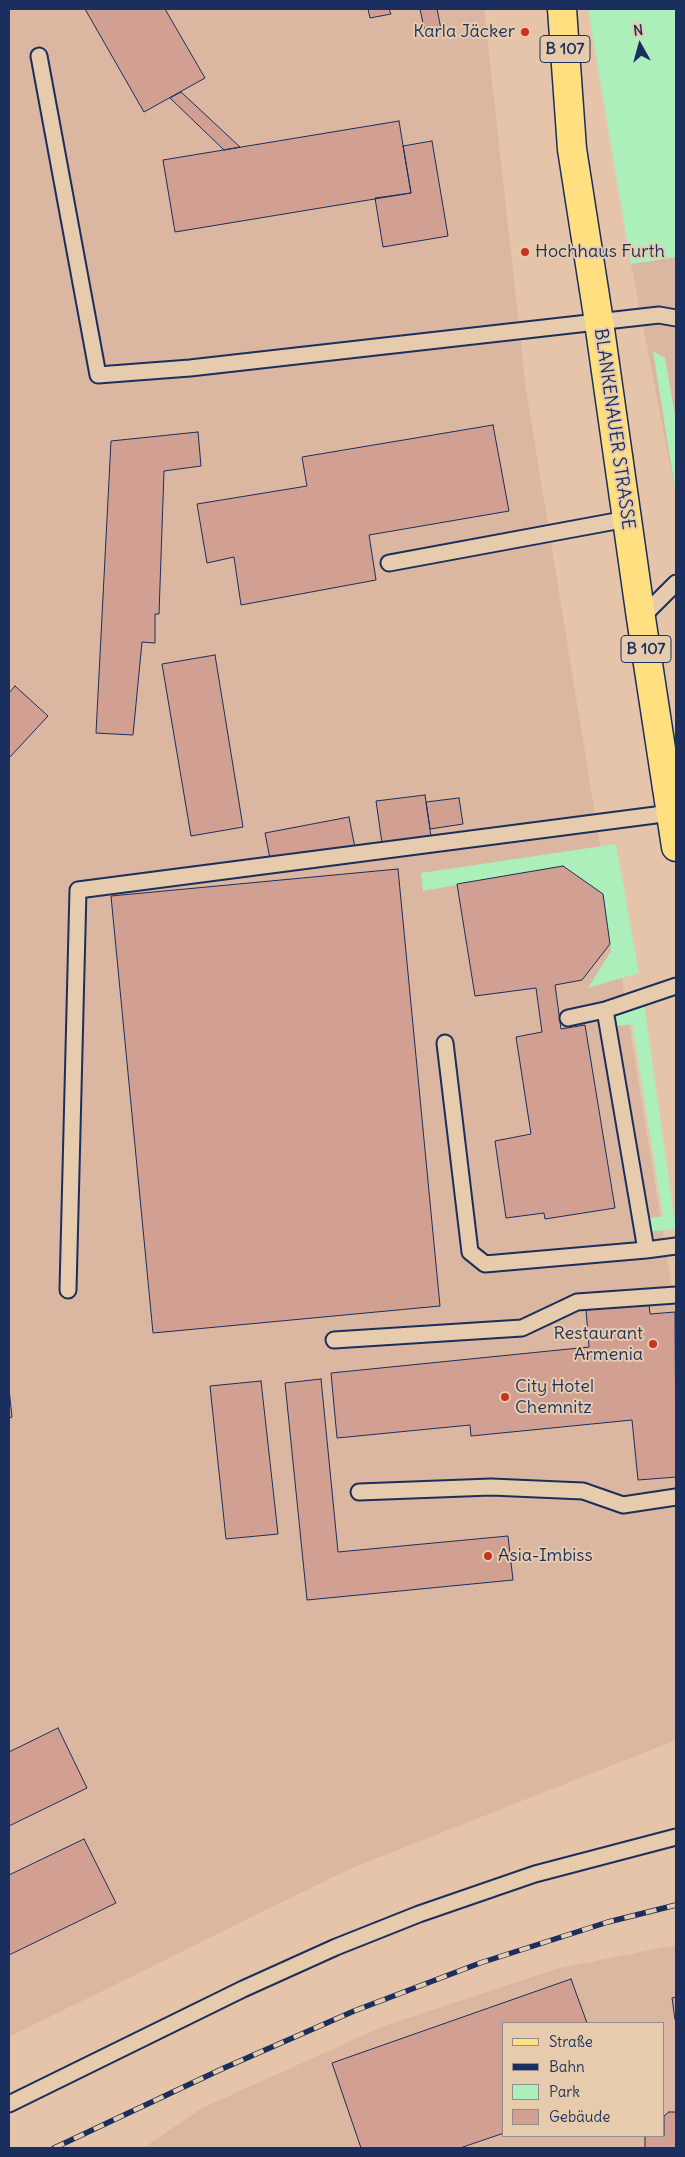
<!DOCTYPE html>
<html>
<head>
<meta charset="utf-8">
<style>
  body { margin:0 }
  #map { position:relative; width:685px; height:2157px; overflow:hidden; background:#e5c4a9; font-family:Delius,sans-serif }
  canvas { display:block }
  .frame { position:absolute; inset:0; border:10px solid #1b2f5e; pointer-events:none }
  .legend { position:absolute; left:502px; top:2022px; width:162px; height:115px; box-sizing:border-box; background:#e6cbad; border:1px solid #958d8d; margin:0; padding:6px 9px; list-style:none; font-size:15px; color:#1b2f5e }
  .legend li { display:flex; align-items:center; gap:10px; height:25px }
  .legend b { width:25px; border:1px solid #958d8d }
  .north { position:absolute; left:615px; top:20px; width:50px; height:50px; -webkit-text-stroke:4px #e6cbad; paint-order:stroke; rotate:353deg; font-size:14px; font-weight:700; line-height:20px; text-align:center; color:#1b2f5e }
  .north::after { content:''; display:block; margin:auto; width:18px; height:22px; background:#1b2f5e; clip-path:polygon(50% 0,100% 100%,50% 72%,0 100%) }
</style>
</head>
<body>
<div id="map">
<canvas width="685" height="2157"></canvas>
<div class="frame"></div>
<ul class="legend">
<li><b style="height:6px;background:#ffdf80"></b>Straße</li>
<li><b style="height:6px;background:#1b2f5e"></b>Bahn</li>
<li><b style="height:14px;background:#acefba"></b>Park</li>
<li><b style="height:14px;background:#d1a093"></b>Gebäude</li>
</ul>
<div class="north">N</div>
</div>
<script>
const g = document.querySelector('canvas').getContext('2d');
g.lineJoin = 'round';
function fill(path, color) { g.fillStyle = color; g.fill(path, 'evenodd'); }
const toPath = rows => new Path2D(rows.map(r => 'M' + r).join(''));
function trace(path, color, width, dash) { g.strokeStyle = color; g.lineWidth = width; g.lineCap = dash ? 'butt' : 'round'; g.setLineDash(dash || []); g.stroke(path); }
function label(font, color, halo, rows, align = 'center') {
  g.font = font + ' Delius,sans-serif'; g.lineWidth = 4; g.setLineDash([]); g.textBaseline = 'middle'; g.strokeStyle = halo; g.fillStyle = color; for (const [text, x, y, turn = 0] of rows) {
    g.save(); g.translate(x, y); g.rotate((+turn || 0) * Math.PI / 180); g.textAlign = isNaN(turn) ? turn : align; if (halo) g.strokeText(text, 0, 0); g.fillText(text, 0, 0); g.restore();
  }
}
const built = toPath([
  [9,9,484,9,526,389,676,1313,676,1740,347,1870,9,2037],
  [676,257,676,496,631,264],
  [676,1945,676,2148,143,2148,202,2108,384,2026,556,1969],
  [504,2023,664,2023,664,2136,504,2136]
]);
const green = toPath([
  [588,9,676,9,676,257,631,264],
  [653,351,665,358,676,421,676,495],
  [616,844,639,973,588,988,611,951,603,894,563,866,423,891,421,873],
  [644,1003,676,1229,646,1232,644,1219,663,1216,632,1024,611,1027,610,1012]
]);
const building = toPath([
  [85,9,165,9,205,78,144,112,85,9],
  [368,9,389,9,391,14,370,18,368,9],
  [420,9,437,9,441,29,425,32,420,9],
  [181,92,240,147,224,150,170,98,181,92],
  [399,121,411,193,175,232,163,160,399,121],
  [432,141,448,236,383,247,375,198,411,193,403,146,432,141],
  [493,425,509,511,369,535,376,580,241,605,234,557,207,563,197,504,307,486,302,457,493,425],
  [198,432,201,466,164,471,159,614,155,614,155,643,142,642,133,735,96,733,111,441,198,432],
  [215,655,243,827,191,836,162,664,215,655],
  [15,686,48,716,9,758,9,693,15,686],
  [425,795,431,836,382,843,376,801,425,795],
  [459,798,463,824,430,829,426,802,459,798],
  [349,817,355,848,271,864,265,833,349,817],
  [563,866,603,894,610,944,582,980,555,985,561,1029,585,1025,615,1208,545,1219,544,1213,506,1218,495,1141,531,1134,516,1037,542,1032,536,988,475,996,457,884,563,866],
  [398,869,440,1306,153,1333,111,896,398,869],
  [649,1304,650,1314,675,1312,676,1477,638,1480,632,1420,471,1436,470,1425,337,1438,331,1373,589,1347,586,1310,649,1304],
  [321,1379,338,1552,508,1536,513,1580,307,1600,285,1383,321,1379],
  [261,1381,278,1534,226,1539,210,1386,261,1381],
  [9,1389,12,1417,9,1418,9,1389],
  [58,1728,87,1788,9,1826,9,1752,58,1728],
  [84,1839,116,1903,9,1955,9,1875,84,1839],
  [571,1979,587,2023,504,2023,504,2133,460,2148,361,2148,332,2063,571,1979],
  [676,1997,676,2020,675,2020,672,1998,676,1997],
  [669,2112,676,2112,676,2148,645,2148,645,2136,664,2136,664,2116,669,2112]
]);
const lane = toPath([
  [39,56,98,375,190,368,659,315,676,318],
  [389,563,627,519],
  [641,618,676,583],
  [676,986,605,1010,646,1250,676,1246],
  [568,1018,605,1010],
  [445,1043,470,1252,485,1264,646,1250],
  [68,1290,78,890,671,813],
  [334,1340,522,1328,577,1302,676,1295],
  [359,1492,491,1487,583,1491,623,1505,676,1497],
  [9,2104,243,1989,336,1947,419,1914,535,1874,676,1837]
]);
const primary = toPath([
  [562,9,572,149,599,322,641,618,676,847]
]);
const rail = toPath([
  [54,2148,224,2068,354,2011,480,1963,608,1922,676,1905]
]);
const markers = [
  [525,32,5,"#c8321e"],
  [525,252,5,"#c8321e"],
  [653,1344,5,"#c8321e"],
  [505,1397,5,"#c8321e"],
  [488,1556,5,"#c8321e"]
];
const shields = [
  [565,49,50],
  [646,649,50]
];
const shieldNames = [
  ["B 107",565,49],
  ["B 107",646,649]
];
const poiNames = [
  ["Karla Jäcker",515,32,"right"],
  ["Hochhaus Furth",535,252],
  ["Restaurant",643,1334,"right"],
  ["Armenia",643,1355,"right"],
  ["City Hotel",515,1387],
  ["Chemnitz",515,1408],
  ["Asia-Imbiss",498,1556]
];
const streetNames = [
  ["BLANKENAUER STRASSE",614,429,82]
];
fill(built, '#dbb6a1');
fill(green, '#acefba');
fill(building, '#d1a093');
trace(building, '#1b2f5e', 1);
trace(lane, '#1b2f5e', 19);
trace(primary, '#1b2f5e', 31);
trace(lane, '#e6cbad', 15);
trace(primary, '#ffdf80', 28);
trace(rail, '#1b2f5e', 5.5);
trace(rail, '#e6cbad', 4, [11]);
for (const [x, y, r, color] of markers) { const dot = new Path2D(); dot.arc(x, y, r, 0, 2 * Math.PI); g.fillStyle = color; g.fill(dot); trace(dot, '#e6cbad', 2); }
for (const [x, y, w] of shields) { const box = new Path2D(); box.roundRect(x - w / 2, y - 13.5, w, 27, 4); g.fillStyle = '#e6cbad'; g.fill(box); trace(box, '#1b2f5e', 1); }
label('bold 16px', '#1b2f5e', null, shieldNames);
label('18px', '#1b2f5e', '#e6cbad', poiNames, 'left');
label('18px', '#1b2f5e', '#e6cbad', streetNames);
</script>
</body>
</html>
